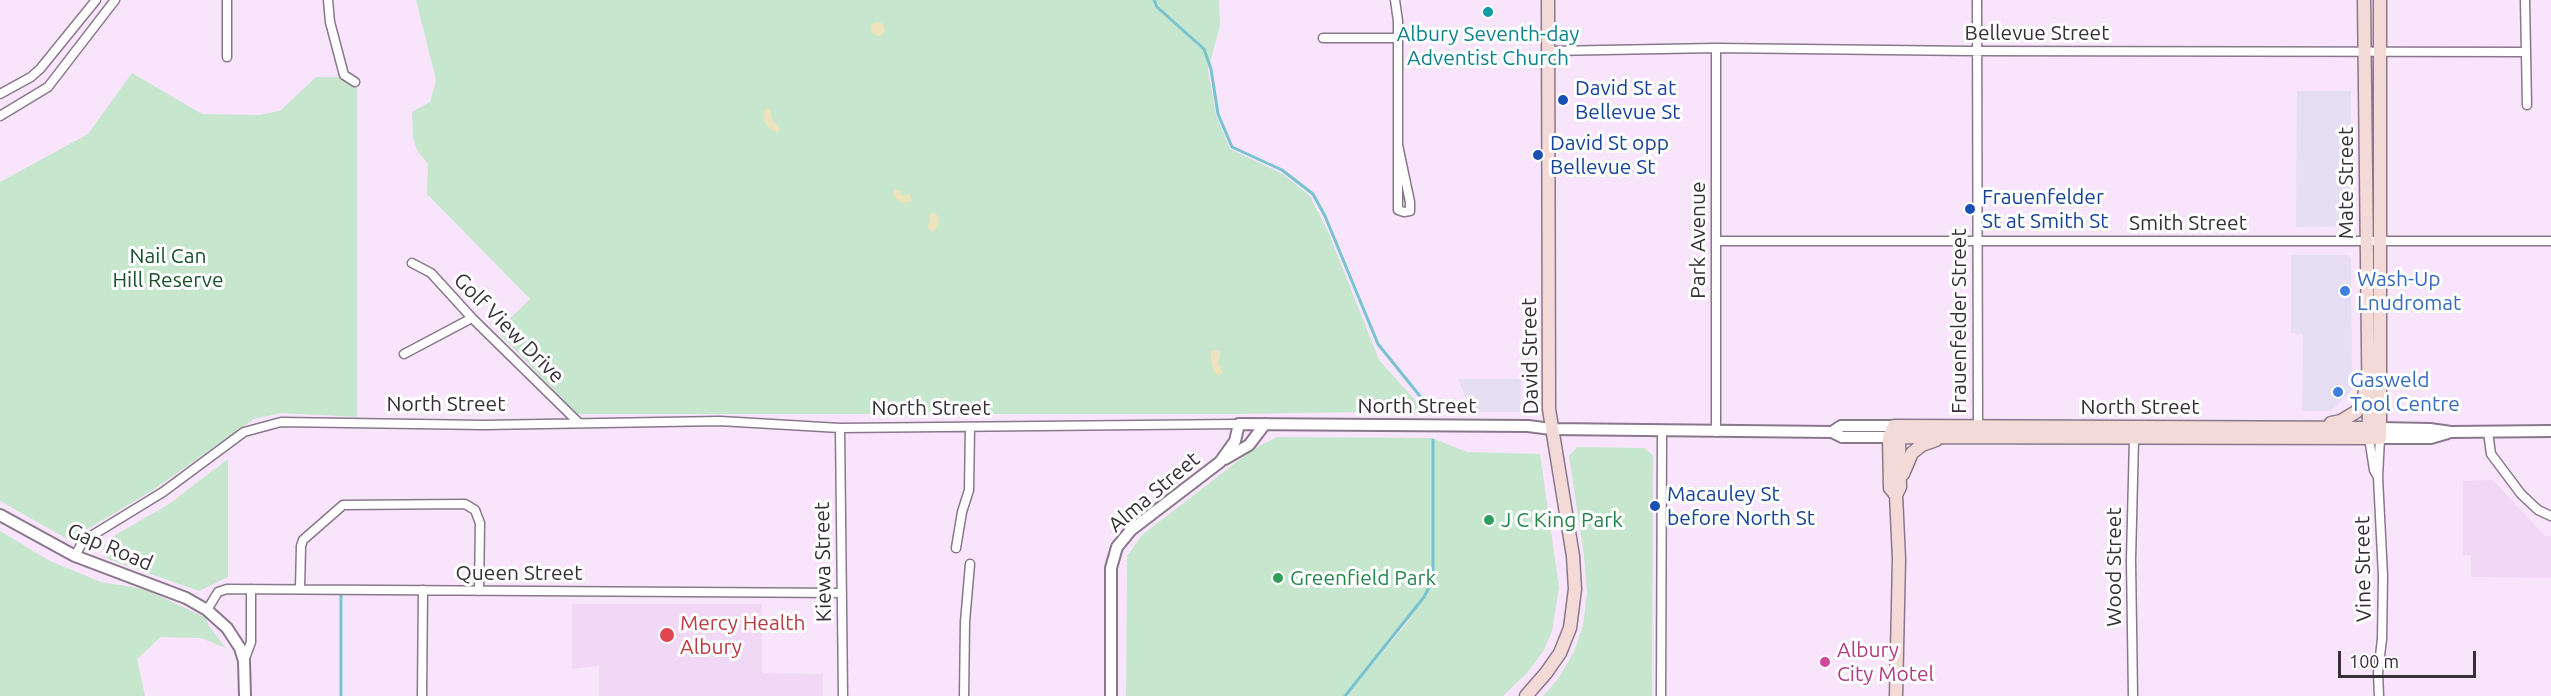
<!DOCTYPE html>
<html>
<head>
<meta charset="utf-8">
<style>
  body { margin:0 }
  #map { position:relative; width:2551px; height:696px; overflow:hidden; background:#f8e5fb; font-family:Ubuntu,sans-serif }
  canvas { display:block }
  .scale { position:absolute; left:2338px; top:651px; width:138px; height:27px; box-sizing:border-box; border:3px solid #362f37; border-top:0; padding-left:8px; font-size:18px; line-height:21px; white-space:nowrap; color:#362f37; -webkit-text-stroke:4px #fff; paint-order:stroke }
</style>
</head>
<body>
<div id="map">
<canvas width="2551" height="696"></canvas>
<div class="scale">100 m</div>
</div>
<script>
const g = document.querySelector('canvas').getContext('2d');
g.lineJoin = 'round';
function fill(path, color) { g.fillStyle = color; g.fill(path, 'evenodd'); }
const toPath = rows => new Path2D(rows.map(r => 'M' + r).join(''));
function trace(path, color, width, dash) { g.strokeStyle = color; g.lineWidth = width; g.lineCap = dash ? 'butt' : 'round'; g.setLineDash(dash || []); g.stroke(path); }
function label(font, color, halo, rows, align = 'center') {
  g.font = font + ' Ubuntu,sans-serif'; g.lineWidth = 6; g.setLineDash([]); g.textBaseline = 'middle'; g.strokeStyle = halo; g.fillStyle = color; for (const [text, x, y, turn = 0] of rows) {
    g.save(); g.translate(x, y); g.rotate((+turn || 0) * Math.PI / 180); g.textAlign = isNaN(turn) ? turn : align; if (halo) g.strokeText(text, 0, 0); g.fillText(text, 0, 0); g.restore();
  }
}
const commercial = toPath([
  [2297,91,2351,91,2351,226,2296,227],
  [2291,255,2347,255,2351,259,2352,390,2331,411,2302,411,2303,334,2291,333],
  [1458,379,1521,379,1520,412,1472,412]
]);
const built = toPath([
  [2493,480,2545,536,2551,536,2551,578,2471,577,2471,555,2463,555,2463,481],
  [572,604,762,604,762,673,823,674,823,696,599,696,599,666,572,669]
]);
const green = toPath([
  [416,0,1219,0,1220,26,1208,70,1216,115,1230,149,1283,174,1310,196,1330,236,1379,360,1425,411,1237,414,577,414,497,331,530,299,427,194,428,164,417,150,413,138,412,112,430,102,436,80],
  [132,73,202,114,260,115,274,112,281,110,316,77,357,77,357,417,281,413,254,419,153,490,69,540,0,501,0,182,88,134],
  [1277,437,1432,438,1467,452,1540,454,1559,587,1552,631,1544,650,1527,673,1503,696,1126,696,1127,556,1142,535,1252,450],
  [1417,611,1349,692,1403,626],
  [1577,447,1644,448,1653,455,1652,696,1543,696,1558,679,1574,652,1583,625,1587,594,1584,556,1569,456],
  [228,459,228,577,199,591,108,559,104,546,112,537,169,504],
  [0,531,50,561,101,582,145,589,206,618,209,626,226,648,201,638,161,637,137,659,145,696,0,696]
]);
const sand = toPath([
  '871 29a7 7 0 1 1 14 0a7 7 0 1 1-14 0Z',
  [766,108,770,110,772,119,780,129,778,133,768,127,764,120,764,112],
  [894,189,900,191,901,196,910,194,912,201,903,203,898,201,893,194],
  [933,212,938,216,939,224,933,233,927,226,930,221,929,215],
  [1214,350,1219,351,1220,354,1218,363,1223,372,1219,376,1214,372,1211,360,1211,352]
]);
const stream = toPath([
  [1154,0,1157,7,1204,49,1211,69,1218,114,1232,147,1282,170,1313,194,1325,216,1378,344,1432,411],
  [341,696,341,590],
  [1345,696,1424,597,1433,580,1433,440]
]);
const minor = toPath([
  [328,0,330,22,344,75,355,82],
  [1395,0,1398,21,1398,210,1404,212,1410,211,1410,202,1398,145],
  [1977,0,1978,426],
  [2525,0,2527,105],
  [1323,38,1398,38],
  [1549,51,1716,48,1971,51,2524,52],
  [227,57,227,0],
  [0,94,31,77,40,69,96,0],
  [0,116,48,87,115,0],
  [1716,241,2551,241],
  [412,263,431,273,472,318,578,422],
  [404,354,472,318],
  [840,428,843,696],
  [1716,432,1716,48],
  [2488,432,2491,454,2521,494,2538,510,2551,516],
  [2369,438,2374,470,2378,477],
  [956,548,962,512,969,490,970,428],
  [75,556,83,541,163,492,244,432,281,422,484,425,720,421,840,428,1239,424],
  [300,589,301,546,303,540,343,505,465,504,475,510,480,523,479,591],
  [207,610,218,592,227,589,842,593],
  [244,661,251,642,251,589],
  [422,696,423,590],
  [964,696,965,622,970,564],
  [1661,696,1662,431],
  [2133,696,2131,560,2134,438],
  [2379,696,2378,673,2382,639,2383,576,2378,477,2380,438]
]);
const tertiary = toPath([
  [2380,428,2430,429,2451,432,2551,431],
  [1832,432,1841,426,1894,426],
  [2380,438,2431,438,2448,433],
  [1225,459,1249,445,1265,424],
  [0,515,75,556,186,598,207,610,227,628,240,648,244,661,245,696],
  [1111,696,1111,568,1117,547,1131,530,1220,462,1235,441,1239,424,1528,426,1551,429,1832,432,1842,437,1889,437]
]);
const secondary = toPath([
  [2364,0,2369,434],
  [2331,423,2341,421,2356,412,2363,402,2365,391],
  [1894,426,2380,428],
  [1892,430,1889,437,1890,488,1896,495],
  [1889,437,2380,438,2380,0],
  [1903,474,1912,453,1922,445,1936,440],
  [1526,696,1546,673,1560,653,1570,628,1575,589,1573,556,1549,409,1548,0],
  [1896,696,1899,559,1896,495,1900,487,1899,437,1897,432]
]);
const markers = [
  [1488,12,6,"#0f9aa8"],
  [1563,100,6,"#1a4fb4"],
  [1538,155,6,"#1a4fb4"],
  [1970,209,6,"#1a4fb4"],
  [2345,291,6,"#3f7fe0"],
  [2338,392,6,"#3f7fe0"],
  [1655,506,6,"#1a4fb4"],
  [1489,520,6,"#2e9e5b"],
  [1278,578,6,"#2e9e5b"],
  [667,635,8,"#e0444e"],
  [1825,662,6,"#d1479c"]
];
const streetNames = [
  ["Bellevue Street",2037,33],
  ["Mate Street",2346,183,-90],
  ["Smith Street",2188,223],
  ["Park Avenue",1698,240,-90],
  ["Frauenfelder Street",1959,321,-90],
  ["Golf View Drive",509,328,45],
  ["David Street",1530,356,-91],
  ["North Street",446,404],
  ["North Street",1417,406],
  ["North Street",2140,407],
  ["North Street",931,408],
  ["Alma Street",1154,492,-40],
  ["Gap Road",110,547,23],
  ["Kiewa Street",823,562,-91],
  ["Wood Street",2114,567,-90],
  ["Vine Street",2363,569,-91],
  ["Queen Street",519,573]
];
const cultureNames = [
  ["Albury Seventh-day",1488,34],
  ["Adventist Church",1488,58]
];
const transitNames = [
  ["David St at",1575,88],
  ["Bellevue St",1575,112],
  ["David St opp",1550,143],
  ["Bellevue St",1550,167],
  ["Frauenfelder",1982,197],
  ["St at Smith St",1982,221],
  ["Macauley St",1667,494],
  ["before North St",1667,518]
];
const parkNames = [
  ["Nail Can",168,256],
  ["Hill Reserve",168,280]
];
const shopNames = [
  ["Wash-Up",2357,279],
  ["Lnudromat",2357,303],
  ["Gasweld",2350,380],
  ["Tool Centre",2350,404]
];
const leisureNames = [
  ["J C King Park",1501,520],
  ["Greenfield Park",1290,578]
];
const healthNames = [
  ["Mercy Health",680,623],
  ["Albury",680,647]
];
const hotelNames = [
  ["Albury",1837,650],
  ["City Motel",1837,674]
];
fill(commercial, '#e6def3');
fill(built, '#f1d9f5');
fill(green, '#c6e7cd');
fill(sand, '#ece3bd');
trace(stream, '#79c3d0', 3);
trace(minor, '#89788c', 11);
trace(tertiary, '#89788c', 14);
trace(secondary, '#89788c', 15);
trace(minor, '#fff', 8);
trace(tertiary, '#fff', 10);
trace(secondary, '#f4dad6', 12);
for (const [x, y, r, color] of markers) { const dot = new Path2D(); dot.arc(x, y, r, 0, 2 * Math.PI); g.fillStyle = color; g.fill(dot); trace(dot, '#fff', 2); }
label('21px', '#362f37', '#fff', streetNames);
label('21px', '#0d838f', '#fff', cultureNames);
label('21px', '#164399', '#fff', transitNames, 'left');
label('21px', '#1a512d', '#fff', parkNames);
label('21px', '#366cbe', '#fff', shopNames, 'left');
label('21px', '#27864d', '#fff', leisureNames, 'left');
label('21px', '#be3a42', '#fff', healthNames, 'left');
label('21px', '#b23c85', '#fff', hotelNames, 'left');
</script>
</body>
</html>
